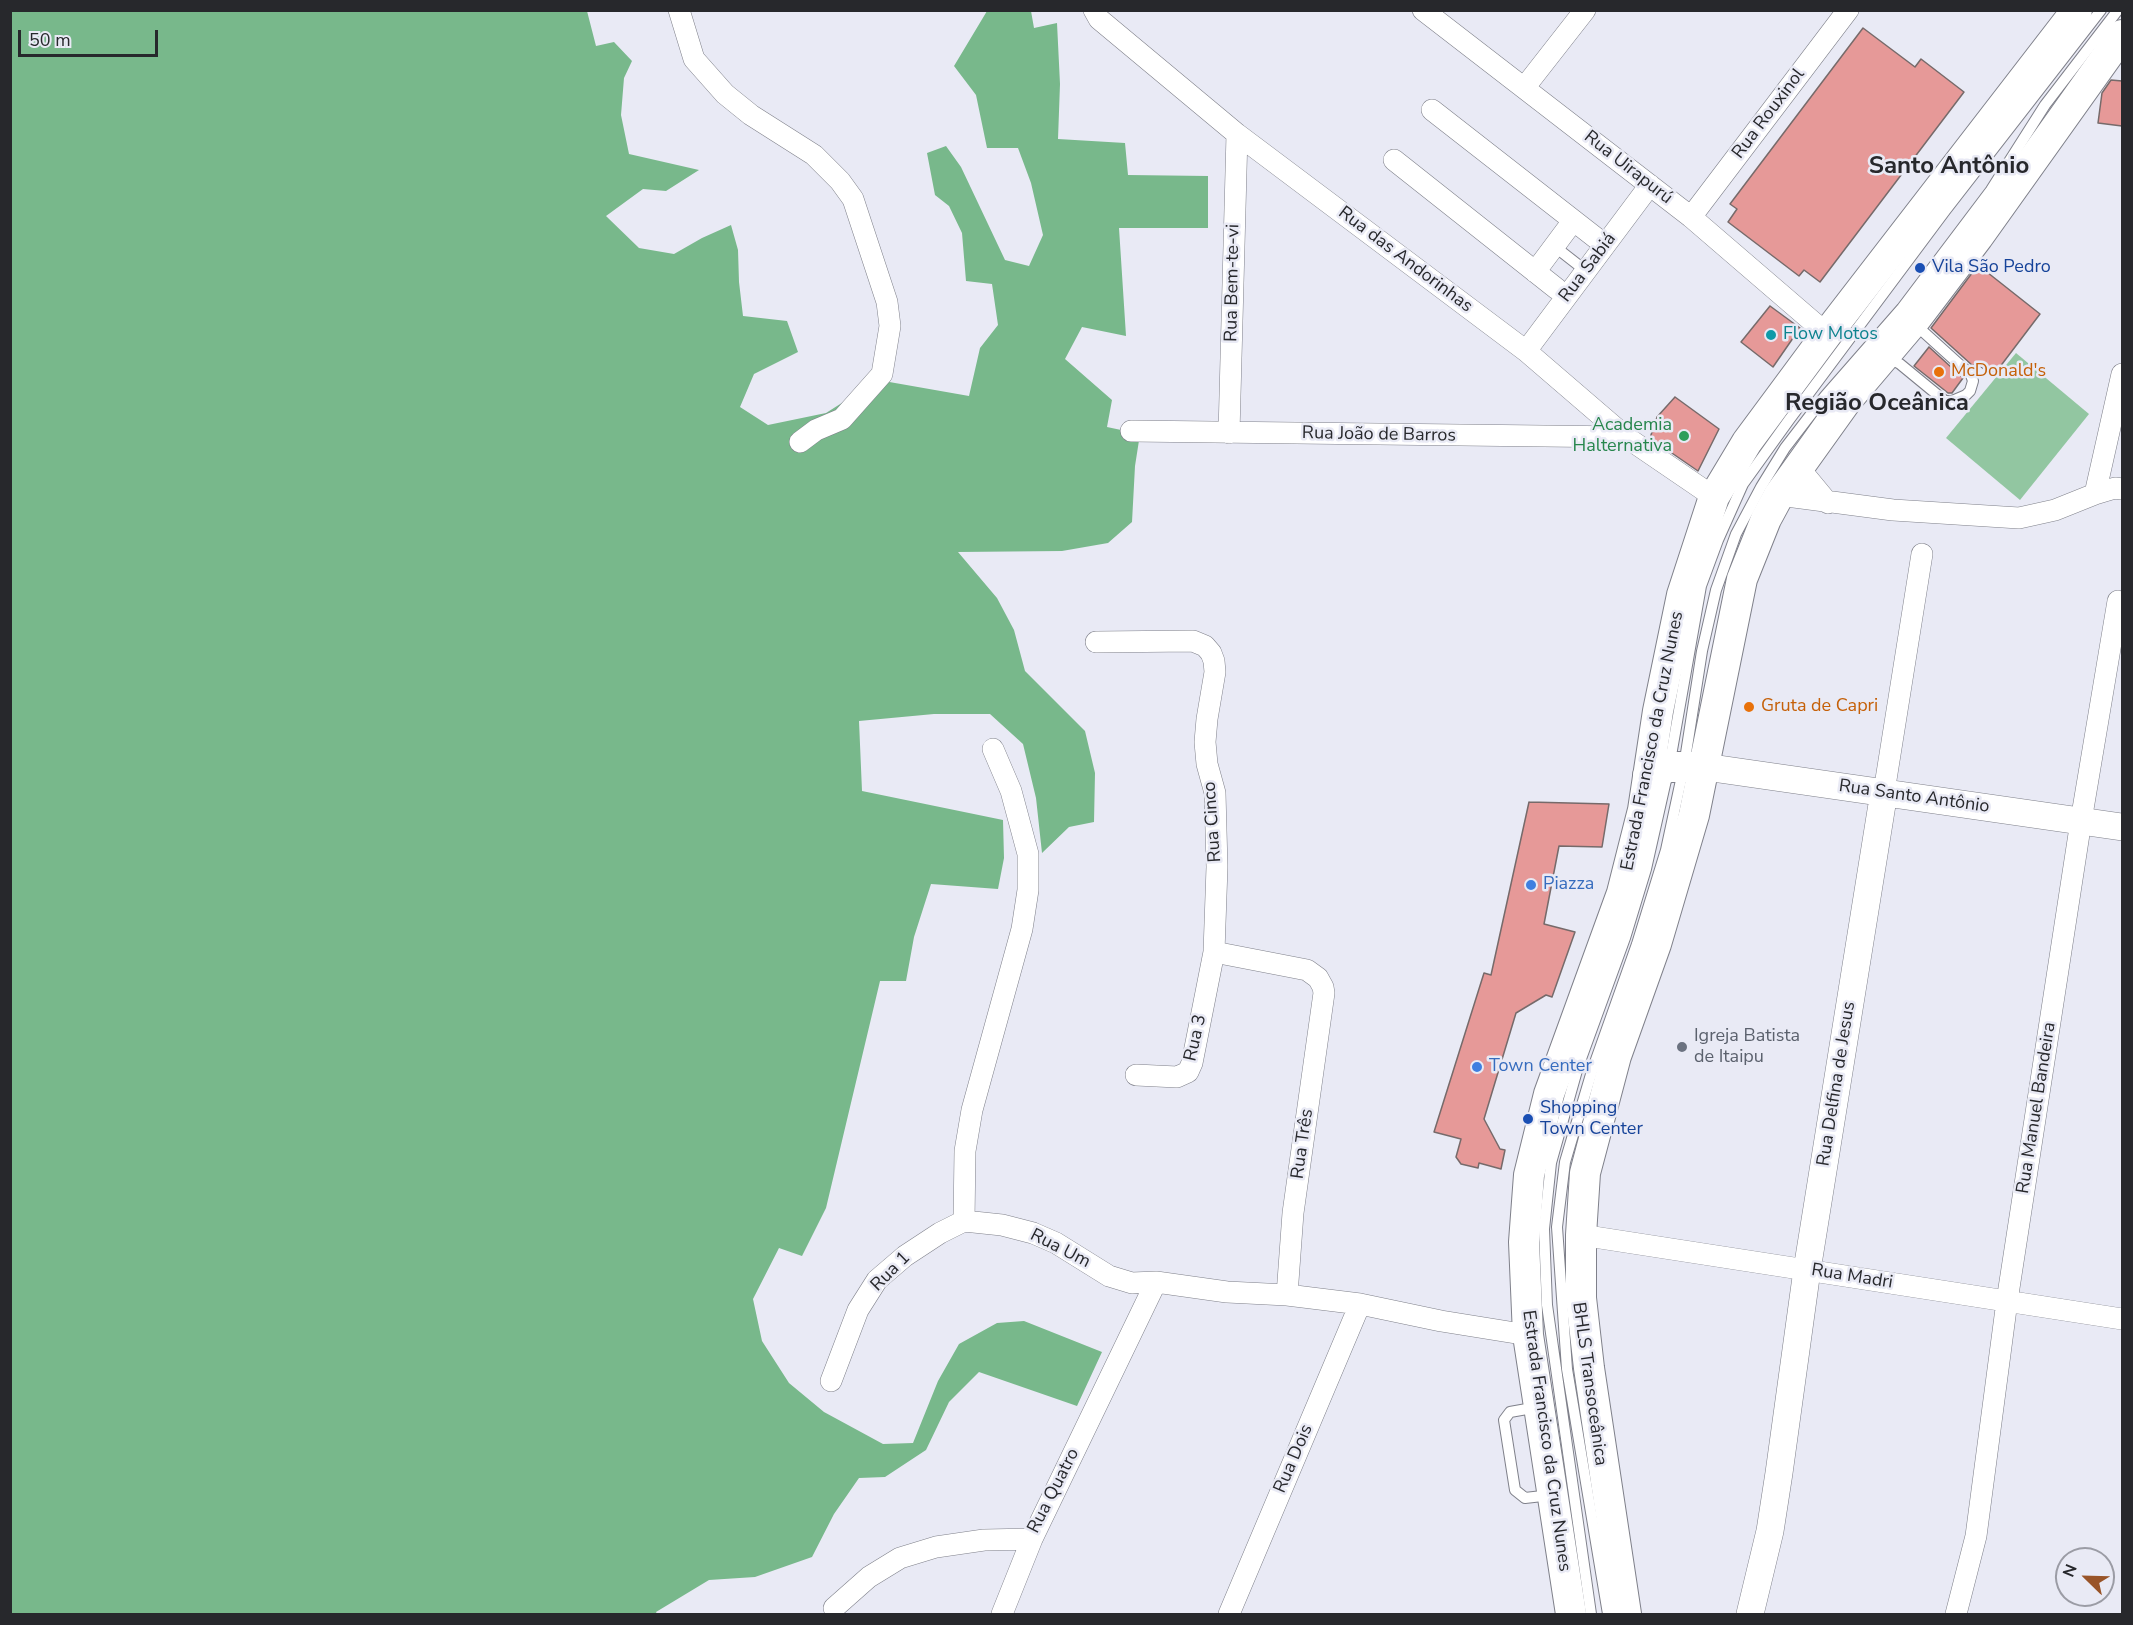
<!DOCTYPE html>
<html>
<head>
<meta charset="utf-8">
<style>
  body { margin:0 }
  #map { position:relative; width:2133px; height:1625px; overflow:hidden; background:#e9eaf5; font-family:"Nunito Sans",sans-serif }
  canvas { display:block }
  .frame { position:absolute; inset:0; border:12px solid #27282c; pointer-events:none }
  .north { position:absolute; left:2055px; top:1547px; width:60px; height:60px; box-sizing:border-box; background:#e9eaf5; border:2px solid #9b9ca5; border-radius:50%; rotate:293deg; font-size:16px; font-weight:700; line-height:24px; text-align:center; color:#27282c }
  .north::after { content:''; display:block; margin:auto; width:21px; height:27px; background:#995428; clip-path:polygon(50% 0,100% 100%,50% 72%,0 100%) }
  .scale { position:absolute; left:18px; top:30px; width:140px; height:27px; box-sizing:border-box; border:3px solid #27282c; border-top:0; padding-left:8px; font-size:18px; line-height:21px; white-space:nowrap; color:#27282c; -webkit-text-stroke:4px #e9eaf5; paint-order:stroke }
</style>
</head>
<body>
<div id="map">
<canvas width="2133" height="1625"></canvas>
<div class="frame"></div>
<div class="north">N</div>
<div class="scale">50 m</div>
</div>
<script>
const g = document.querySelector('canvas').getContext('2d');
g.lineJoin = 'round';
function fill(path, color) { g.fillStyle = color; g.fill(path, 'evenodd'); }
const toPath = rows => new Path2D(rows.map(r => 'M' + r).join(''));
function trace(path, color, width, dash) { g.strokeStyle = color; g.lineWidth = width; g.lineCap = dash ? 'butt' : 'round'; g.setLineDash(dash || []); g.stroke(path); }
function label(font, color, halo, rows, align = 'center') {
  g.font = font + ' "Nunito Sans",sans-serif'; g.lineWidth = 5; g.setLineDash([]); g.textBaseline = 'middle'; g.strokeStyle = halo; g.fillStyle = color; for (const [text, x, y, turn = 0] of rows) {
    g.save(); g.translate(x, y); g.rotate((+turn || 0) * Math.PI / 180); g.textAlign = isNaN(turn) ? turn : align; if (halo) g.strokeText(text, 0, 0); g.fillText(text, 0, 0); g.restore();
  }
}
const green = toPath([
  [2016,353,2089,414,2020,500,1946,438]
]);
const forest = toPath([
  [11,11,587,11,596,46,614,42,632,61,624,78,621,115,629,154,699,170,666,191,643,189,606,216,639,248,674,254,702,238,731,225,738,250,739,282,743,316,787,321,798,352,754,374,740,407,768,425,826,413,878,380,969,396,980,348,998,325,992,284,966,281,962,233,949,206,935,195,927,153,946,146,961,167,1005,260,1029,266,1043,235,1031,183,1018,148,987,148,976,95,954,66,987,11,1031,11,1034,28,1057,23,1060,84,1058,139,1125,143,1128,175,1208,176,1208,228,1119,228,1126,336,1082,327,1065,359,1112,400,1107,427,1140,434,1135,466,1132,522,1108,543,1062,551,958,552,997,598,1014,630,1025,671,1085,731,1095,773,1094,822,1069,827,1042,853,1036,798,1023,744,990,714,934,714,859,721,862,791,1003,820,1004,858,998,889,931,884,914,937,906,981,880,981,826,1208,802,1256,779,1248,753,1299,762,1341,789,1383,824,1412,883,1444,913,1443,938,1381,959,1344,997,1323,1024,1321,1102,1352,1077,1406,979,1372,949,1402,926,1450,885,1477,859,1478,834,1514,812,1557,755,1577,709,1580,656,1612,657,1614,11,1614]
]);
const building = toPath([
  [1863,28,1915,67,1921,59,1964,92,1820,282,1804,270,1799,276,1728,222,1737,209,1730,204,1863,28],
  [2111,80,2122,81,2122,126,2098,123,2102,93,2111,80],
  [1978,265,2040,314,1993,376,1976,363,1973,366,1931,328,1978,265],
  [1770,306,1800,328,1773,367,1741,342,1770,306],
  [1929,347,1963,378,1952,393,1948,393,1914,366,1929,347],
  [1675,397,1719,429,1698,471,1650,438,1657,417,1675,397],
  [1529,802,1609,804,1602,847,1559,846,1544,924,1575,932,1552,997,1546,995,1516,1013,1484,1119,1500,1149,1505,1150,1501,1169,1479,1163,1478,1168,1461,1164,1456,1157,1461,1139,1434,1132,1484,973,1491,975,1529,802]
]);
const service = toPath([
  [1554,246,1586,271],
  [1885,359,1891,359,1900,364,1945,401,1952,401,1966,395,1970,391,1973,381,1971,375,1918,327,1918,321],
  [1538,1407,1510,1412,1504,1420,1515,1490,1525,1498,1551,1495],
  [1591,1614,1547,1305,1544,1229,1551,1163,1578,1067,1625,938,1646,869,1669,767,1701,586,1718,540,1743,484,1789,420,1945,211,2101,10],
  [1608,1614,1567,1369,1557,1227,1565,1162,1592,1071,1637,944,1666,850,1684,766,1702,651,1716,590,1736,534,1761,487,1785,448,1825,396,1902,308,1991,190,2045,105,2118,10]
]);
const minor = toPath([
  [679,10,694,59,725,94,751,115,814,155,840,181,853,199,887,302,890,326,882,374,842,419,816,430,800,442],
  [1094,10,1099,19,1237,134,1526,351,1626,437,1714,497],
  [1423,10,1691,217,1827,334],
  [1524,88,1585,10],
  [1432,110,1596,238],
  [1394,160,1557,289],
  [1691,217,1848,10],
  [1535,272,1573,221],
  [1526,351,1650,185],
  [2122,374,2095,494,2115,488,2122,489],
  [1131,431,1626,437],
  [1229,433,1237,134],
  [1799,468,1828,503],
  [1779,495,1893,510,2019,518,2055,510,2095,494],
  [1096,642,1193,641,1205,646,1211,653,1214,661,1215,672,1207,719,1205,742,1207,764,1215,793,1217,867,1214,952,1192,1063,1188,1072,1177,1077,1136,1075],
  [993,749,1011,791,1028,854,1028,890,1022,929,972,1110,965,1151,964,1221,1002,1225,1033,1233,1056,1243,1109,1276,1132,1283,1156,1282,1227,1292,1287,1295,1360,1304,1441,1321,1528,1335],
  [1884,792,1922,554],
  [1214,952,1307,970,1318,978,1323,987,1324,993,1293,1213,1287,1295],
  [1581,1235,2122,1319],
  [831,1381,858,1310,877,1280,905,1256,940,1233,964,1221],
  [834,1608,869,1577,900,1558,936,1547,984,1540,1032,1539,1156,1282],
  [1002,1614,1032,1539],
  [1229,1614,1360,1304],
  [1956,1614,1976,1536,2007,1301,2081,821,2118,601]
]);
const tertiary = toPath([
  [1705,767,2122,827],
  [1750,1614,1770,1531,1779,1473,1807,1270,1884,792]
]);
const secondary = toPath([
  [1648,775,1669,767,1705,767],
  [1571,1614,1528,1335,1524,1242,1529,1175,1549,1094,1622,893,1643,810,1658,711,1682,595,1714,497,1747,442,1827,334,2077,10],
  [1626,1614,1589,1368,1581,1298,1581,1235,1585,1173,1616,1056,1656,944,1694,815,1742,579,1766,519,1779,495,1847,400,1915,320,1978,237,2122,35]
]);
const markers = [
  [1920,268,6,"#1a4fb4"],
  [1771,335,6,"#0f9aa8"],
  [1939,372,6,"#e8710a"],
  [1684,436,6,"#2e9e5b"],
  [1749,707,6,"#e8710a"],
  [1531,885,6,"#3f7fe0"],
  [1682,1047,6,"#6b7280"],
  [1477,1067,6,"#3f7fe0"],
  [1528,1119,6,"#1a4fb4"]
];
const streetNames = [
  ["Rua Rouxinol",1769,114,-53],
  ["Rua Uirapurú",1628,168,38],
  ["Rua das Andorinhas",1405,260,37],
  ["Rua Sabiá",1588,268,-53],
  ["Rua Bem-te-vi",1233,283,-89],
  ["Rua João de Barros",1379,435,1],
  ["Estrada Francisco da Cruz Nunes",1653,741,-79],
  ["Rua Santo Antônio",1914,797,8],
  ["Rua Cinco",1213,822,-94],
  ["Rua 3",1196,1038,-77],
  ["Rua Delfina de Jesus",1837,1084,-81],
  ["Rua Manuel Bandeira",2037,1108,-81],
  ["Rua Três",1303,1144,-82],
  ["Rua Um",1060,1249,27],
  ["Rua 1",891,1272,-45],
  ["Rua Madri",1852,1277,9],
  ["BHLS Transoceânica",1589,1384,82],
  ["Estrada Francisco da Cruz Nunes",1546,1441,82],
  ["Rua Dois",1294,1459,-67],
  ["Rua Quatro",1054,1491,-63]
];
const transitNames = [
  ["Vila São Pedro",1932,268],
  ["Shopping",1540,1109],
  ["Town Center",1540,1130]
];
const cultureNames = [
  ["Flow Motos",1783,335]
];
const foodNames = [
  ["McDonald's",1951,372],
  ["Gruta de Capri",1761,707]
];
const leisureNames = [
  ["Academia",1672,426],
  ["Halternativa",1672,447]
];
const shopNames = [
  ["Piazza",1543,885],
  ["Town Center",1489,1067]
];
const worshipNames = [
  ["Igreja Batista",1694,1037],
  ["de Itaipu",1694,1058]
];
const districtNames = [
  ["Santo Antônio",1949,167],
  ["Região Oceânica",1877,404]
];
fill(green, '#92c6a1');
fill(forest, '#78b88b');
fill(building, '#e69998');
trace(building, '#766a6a', 1.5);
trace(service, '#7f808a', 12);
trace(minor, '#7f808a', 22);
trace(tertiary, '#7f808a', 28);
trace(secondary, '#7f808a', 32);
trace(service, '#fff', 10);
trace(minor, '#fff', 21);
trace(tertiary, '#fff', 27);
trace(secondary, '#fff', 30);
for (const [x, y, r, color] of markers) { const dot = new Path2D(); dot.arc(x, y, r, 0, 2 * Math.PI); g.fillStyle = color; g.fill(dot); trace(dot, '#e9eaf5', 2); }
label('18px', '#27282c', '#e9eaf5', streetNames);
label('18px', '#164399', '#e9eaf5', transitNames, 'left');
label('18px', '#0d838f', '#e9eaf5', cultureNames, 'left');
label('18px', '#c56008', '#e9eaf5', foodNames, 'left');
label('18px', '#27864d', '#e9eaf5', leisureNames, 'right');
label('18px', '#366cbe', '#e9eaf5', shopNames, 'left');
label('18px', '#5b616d', '#e9eaf5', worshipNames, 'left');
label('bold 24px', '#27282c', '#e9eaf5', districtNames);
</script>
</body>
</html>
